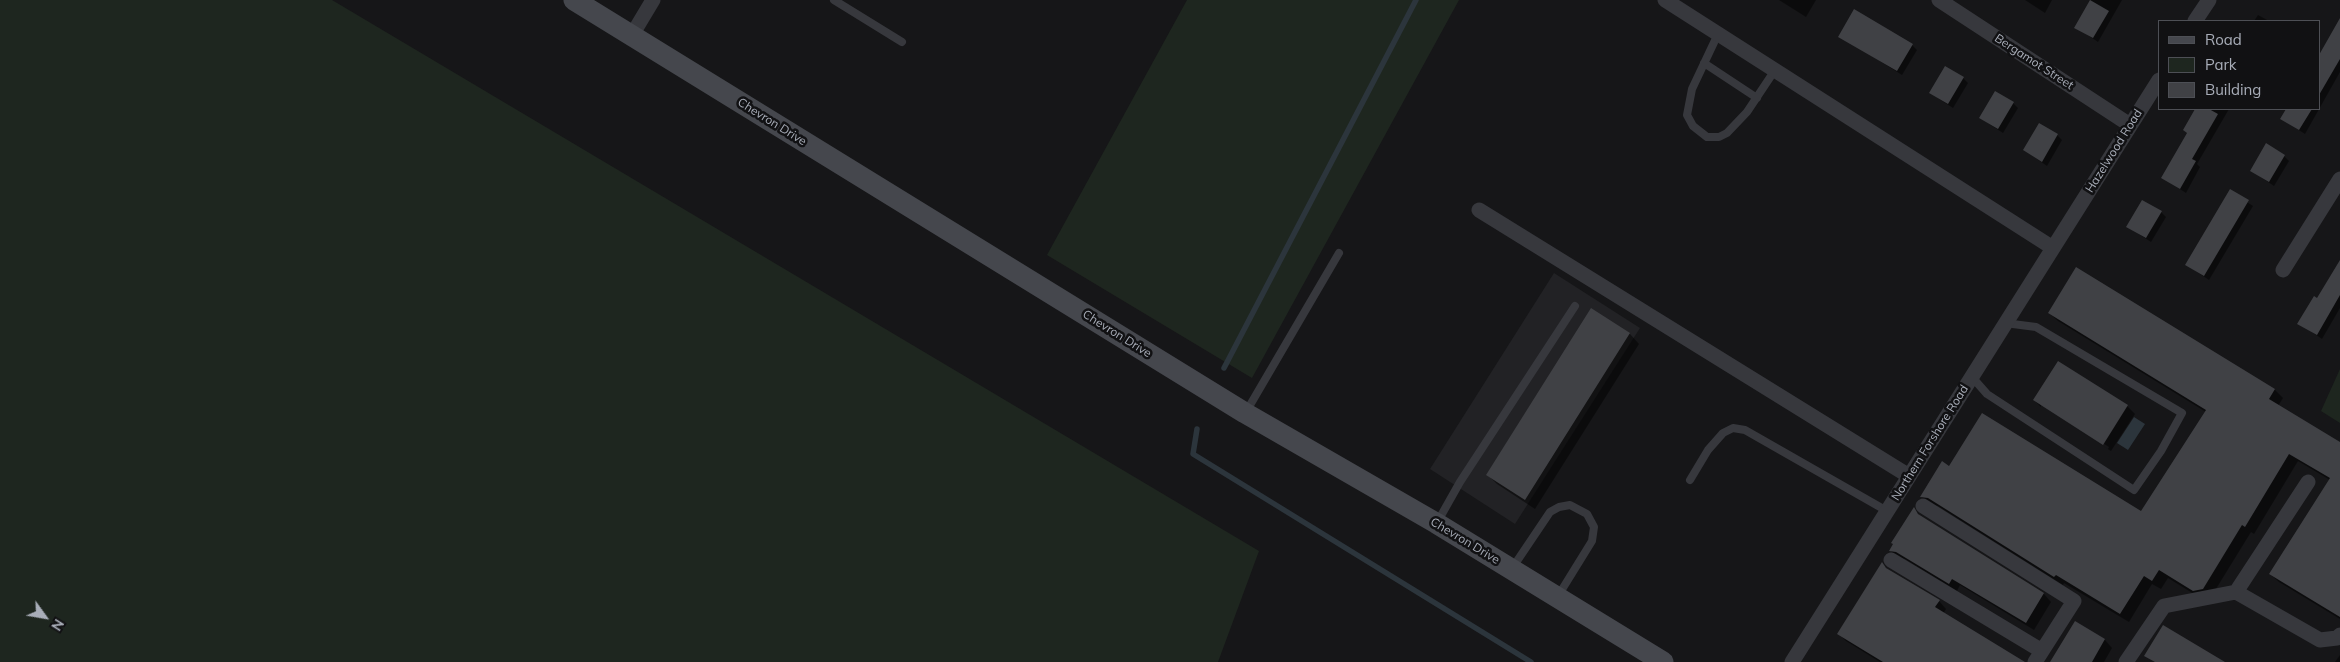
<!DOCTYPE html>
<html>
<head>
<meta charset="utf-8">
<style>
  body { margin:0 }
  #map { position:relative; width:2340px; height:662px; overflow:hidden; background:#161618; font-family:Mulish,sans-serif }
  canvas { display:block }
  .legend { position:absolute; left:2158px; top:20px; width:162px; height:90px; box-sizing:border-box; background:#111113; border:1px solid #4d4f55; margin:0; padding:6px 9px; list-style:none; font-size:15px; color:#a8adb8 }
  .legend li { display:flex; align-items:center; gap:10px; height:25px }
  .legend b { width:25px; border:1px solid #4d4f55 }
  .north { position:absolute; left:20px; top:592px; width:50px; height:50px; -webkit-text-stroke:4px #111113; paint-order:stroke; rotate:122deg; font-size:14px; font-weight:700; line-height:20px; text-align:center; color:#a8adb8 }
  .north::after { content:''; display:block; margin:auto; width:18px; height:22px; background:#a8adb8; clip-path:polygon(50% 0,100% 100%,50% 72%,0 100%) }
</style>
</head>
<body>
<div id="map">
<canvas width="2340" height="662"></canvas>
<ul class="legend">
<li><b style="height:6px;background:#45474d"></b>Road</li>
<li><b style="height:14px;background:#1e261f"></b>Park</li>
<li><b style="height:14px;background:#404145"></b>Building</li>
</ul>
<div class="north">N</div>
</div>
<script>
const g = document.querySelector('canvas').getContext('2d');
g.lineJoin = 'round';
function fill(path, color) { g.fillStyle = color; g.fill(path, 'evenodd'); }
const toPath = rows => new Path2D(rows.map(r => 'M' + r).join(''));
function trace(path, color, width, dash) { g.strokeStyle = color; g.lineWidth = width; g.lineCap = dash ? 'butt' : 'round'; g.setLineDash(dash || []); g.stroke(path); }
function label(font, color, halo, rows, align = 'center') {
  g.font = font + ' Mulish,sans-serif'; g.lineWidth = 5; g.setLineDash([]); g.textBaseline = 'middle'; g.strokeStyle = halo; g.fillStyle = color; for (const [text, x, y, turn = 0] of rows) {
    g.save(); g.translate(x, y); g.rotate((+turn || 0) * Math.PI / 180); g.textAlign = isNaN(turn) ? turn : align; if (halo) g.strokeText(text, 0, 0); g.fillText(text, 0, 0); g.restore();
  }
}
const built = toPath([
  [1554,273,1640,328,1515,524,1430,469]
]);
const green = toPath([
  [0,0,332,0,1259,551,1218,662,0,662],
  [1187,0,1459,0,1252,378,1047,255],
  [2340,369,2340,423,2321,411]
]);
const water = toPath([
  [2134,417,2145,424,2128,450,2117,443]
]);
const shadow = toPath([
  [1779,0,1816,0,1806,17],
  [2025,0,2052,0,2045,13],
  [2091,0,2122,0,2098,42,2076,27],
  [2258,15,2269,21,2254,21],
  [2340,22,2340,72,2305,134,2282,119,2287,109,2319,109,2319,53,2322,53],
  [1840,36,1912,45,1917,50,1902,75],
  [1963,78,1968,83,1953,108,1930,93],
  [2013,103,2018,108,2003,133,1980,118],
  [2197,109,2229,109,2197,164,2200,167,2186,193,2163,178,2188,134,2184,130],
  [2057,135,2062,140,2047,166,2024,150],
  [2284,156,2289,161,2274,186,2252,171],
  [2230,191,2253,206,2209,280,2187,265],
  [2161,212,2166,217,2151,242,2128,227],
  [2340,262,2340,308,2322,339,2299,323,2318,300],
  [2077,269,2275,390,2283,398,2278,406,2340,444,2340,619,2279,582,2270,574,2330,480,2298,461,2254,534,2251,532,2211,597,2202,599,2168,578,2161,589,2152,584,2129,622,2064,583,2063,585,1938,506,1929,505,1921,497,1942,463,1950,467,2142,512,2206,412,2058,321,2049,313],
  [1591,310,1630,334,1639,344,1535,509,1497,484,1487,474],
  [2034,400,2127,406,2135,414,2111,451,2042,407,2108,449,2109,447,2041,404,2041,407],
  [1914,509,1922,518,2044,594,2051,602,2034,630,1960,585,1957,591,1905,559,1898,558,1891,551],
  [1882,564,1890,572,1939,601,1946,609,1943,614,2019,662,1880,662,1846,641,1839,634],
  [2075,622,2105,640,2112,648,2104,662,2052,662],
  [2340,655,2340,662,2335,662]
]);
const stream = toPath([
  [1224,368,1416,0],
  [1197,429,1193,454,1531,662]
]);
const building = toPath([
  [2090,0,2109,11,2093,38,2074,28],
  [1854,9,1913,44,1897,71,1838,37],
  [2340,18,2340,59,2319,95,2319,55],
  [1945,66,1964,77,1948,104,1929,93],
  [1995,91,2014,102,1998,129,1979,118],
  [2195,109,2209,109,2218,114,2192,159,2196,161,2180,189,2161,178,2187,133,2183,130],
  [2286,109,2312,109,2299,130,2280,119],
  [2039,123,2058,134,2042,162,2023,150],
  [2266,143,2285,155,2269,182,2250,171],
  [2230,189,2249,200,2204,276,2185,265],
  [2142,200,2162,211,2146,238,2126,227],
  [2340,260,2340,295,2317,335,2297,324,2314,296,2317,298],
  [2076,267,2275,389,2269,399,2340,442,2340,617,2269,574,2330,478,2289,454,2245,527,2242,525,2203,589,2193,591,2159,570,2152,581,2144,576,2120,614,2056,575,2054,577,1928,498,1920,497,1942,461,1949,466,1982,413,2141,511,2206,410,2048,313],
  [1591,308,1630,333,1525,500,1486,475],
  [2058,361,2128,405,2103,445,2033,400],
  [1914,507,1918,514,2044,593,2026,623,1952,579,1949,584,1896,552,1889,551,1893,544,1891,543],
  [1882,562,1886,568,1940,600,1935,607,2025,662,1883,662,1837,634],
  [2075,621,2105,639,2092,662,2050,662],
  [2163,625,2225,662,2155,662,2144,656]
]);
const lane = toPath([
  [834,0,902,42],
  [1718,34,1692,89,1687,115,1693,126,1707,137,1719,137,1727,133,1747,112,1775,70],
  [1704,63,1757,98],
  [1972,377,1987,394,2134,490,2161,451,2182,413,2036,327,2005,323],
  [1246,412,1339,253],
  [1690,480,1708,450,1723,433,1733,428,1745,430,1887,511],
  [1438,521,1460,482,1575,306],
  [1513,567,1550,512,1559,507,1570,505,1587,514,1594,527,1592,541,1558,596]
]);
const street = toPath([
  [1665,0,2053,248],
  [1939,0,2130,125],
  [2195,21,2209,0],
  [632,35,653,0],
  [1479,210,1909,476],
  [2283,270,2340,179],
  [1923,506,2074,601,2035,662],
  [1891,560,2042,651],
  [2236,592,2308,482],
  [1792,662,2159,80],
  [2126,662,2164,606,2236,592,2320,640,2337,638,2340,635]
]);
const secondary = toPath([
  [574,0,1245,413,1436,523,1663,662]
]);
const streetNames = [
  ["Bergamot Street",2034,62,33],
  ["Chevron Drive",772,122,32],
  ["Hazelwood Road",2114,151,-58],
  ["Chevron Drive",1117,334,32],
  ["Northern Forshore Road",1930,443,-58],
  ["Chevron Drive",1465,541,31]
];
fill(built, '#222225');
fill(green, '#1e261f');
fill(water, '#2c353c');
fill(shadow, '#0007');
trace(stream, '#2c353c', 5.5);
fill(building, '#404145');
trace(lane, '#37383d', 8);
trace(street, '#37383d', 15);
trace(secondary, '#45474d', 21);
label('12px', '#a8adb8', '#111113', streetNames);
</script>
</body>
</html>
